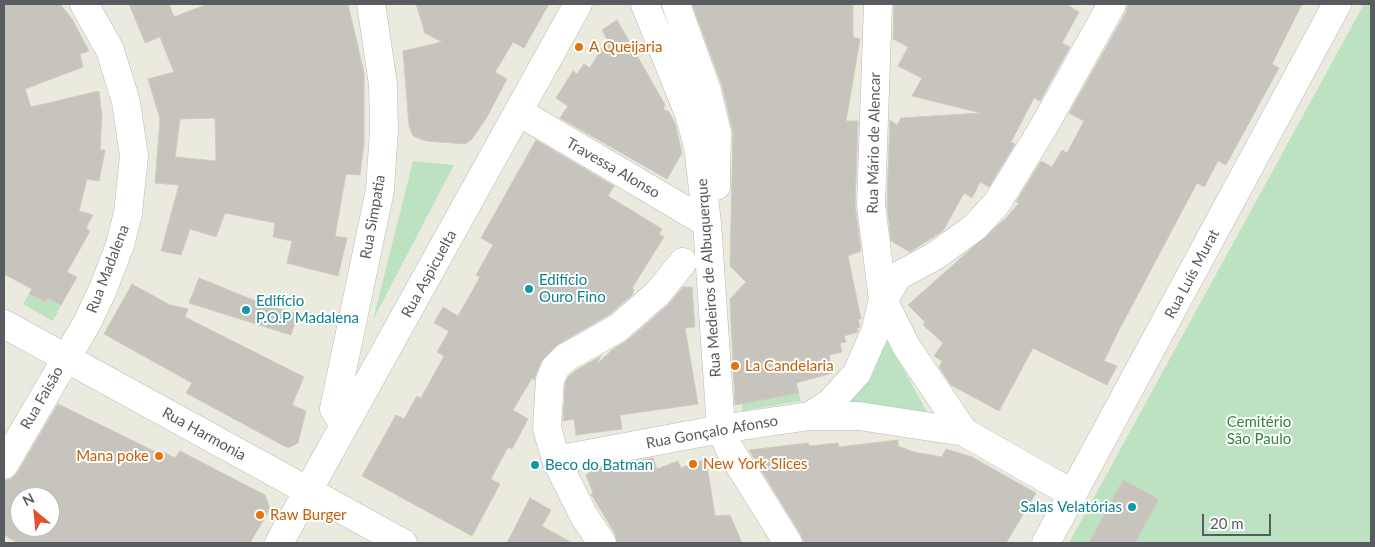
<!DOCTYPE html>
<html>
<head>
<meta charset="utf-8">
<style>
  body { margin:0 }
  #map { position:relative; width:1375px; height:547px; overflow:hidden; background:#ebeadf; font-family:Lato,sans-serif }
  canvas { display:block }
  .frame { position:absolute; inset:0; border:5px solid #585b60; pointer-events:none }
  .north { position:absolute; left:10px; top:487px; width:50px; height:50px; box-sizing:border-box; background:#fff; border:1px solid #bcbdbf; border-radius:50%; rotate:332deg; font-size:14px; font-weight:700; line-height:20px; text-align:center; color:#585b60 }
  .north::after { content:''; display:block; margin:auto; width:18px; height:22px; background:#e05230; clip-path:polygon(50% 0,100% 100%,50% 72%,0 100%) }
  .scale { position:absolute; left:1202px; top:514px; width:69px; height:22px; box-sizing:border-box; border:2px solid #585b60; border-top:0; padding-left:6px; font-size:15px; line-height:18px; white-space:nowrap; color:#585b60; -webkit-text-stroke:4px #fff; paint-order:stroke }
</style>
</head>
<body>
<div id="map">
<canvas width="1375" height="547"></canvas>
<div class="frame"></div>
<div class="north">N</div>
<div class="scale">20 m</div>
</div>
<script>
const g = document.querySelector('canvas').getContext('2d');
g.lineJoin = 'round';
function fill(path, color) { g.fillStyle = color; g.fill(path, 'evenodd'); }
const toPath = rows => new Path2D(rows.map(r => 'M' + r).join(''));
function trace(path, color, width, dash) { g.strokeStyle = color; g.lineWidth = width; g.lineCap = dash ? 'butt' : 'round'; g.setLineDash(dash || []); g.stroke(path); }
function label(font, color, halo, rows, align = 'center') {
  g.font = font + ' Lato,sans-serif'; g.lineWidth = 4; g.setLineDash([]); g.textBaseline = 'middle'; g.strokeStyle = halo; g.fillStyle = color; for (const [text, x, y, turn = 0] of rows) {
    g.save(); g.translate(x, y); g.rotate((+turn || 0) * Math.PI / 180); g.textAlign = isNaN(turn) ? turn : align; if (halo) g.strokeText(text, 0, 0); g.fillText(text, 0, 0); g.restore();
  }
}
const green = toPath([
  [1364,4,1371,4,1371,543,1069,543],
  [413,161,454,165,373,320],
  [29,294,45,302,48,298,61,305,53,321,23,304],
  [888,341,929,416,845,405],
  [799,393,801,401,742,411,742,402]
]);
const building = toPath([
  [4,4,60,4,72,19,89,51,80,54,83,67,25,89,31,107,99,91,102,115,100,150,105,150,99,181,87,179,79,211,93,215,86,228,90,231,67,272,77,277,61,305,48,298,46,302,29,294,32,289,4,274,4,4],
  [129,4,169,4,174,17,208,4,348,4,364,73,364,144,360,175,346,174,335,236,347,238,338,276,287,263,292,241,273,237,275,223,225,213,216,237,190,229,181,255,161,251,179,185,155,183,160,119,148,79,174,72,160,37,145,43,129,4],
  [215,118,216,161,175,157,180,119,215,118],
  [416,4,549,4,524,48,513,42,495,72,507,79,487,117,472,139,465,144,426,141,413,136,409,126,403,51,442,42,425,33,416,4],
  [692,4,853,4,853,37,860,39,846,121,858,121,855,205,861,251,848,256,861,319,858,319,860,327,857,328,858,332,844,336,846,342,840,343,842,352,829,355,833,373,796,383,799,393,735,405,730,299,746,282,730,266,733,132,722,86,692,4],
  [894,4,1066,4,1079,12,1062,43,1070,47,1040,101,1034,98,1011,142,1015,144,989,187,980,182,972,198,964,193,943,231,910,252,891,241,887,204,890,120,897,125,901,118,981,113,912,96,922,78,898,66,908,47,893,39,894,4],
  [1128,4,1302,4,1272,64,1279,68,1226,165,1218,161,1204,187,1197,183,1118,332,1104,361,1117,366,1107,385,1033,348,999,411,951,385,939,367,942,361,934,356,943,343,923,325,925,322,908,305,1007,217,1019,203,1016,202,1041,161,1052,167,1062,150,1067,153,1084,121,1069,113,1126,12,1128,4],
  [617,20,665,105,663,109,669,112,675,123,682,153,667,179,560,118,568,106,556,98,573,71,577,74,584,64,590,68,607,39,602,30,617,20],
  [536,140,614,186,608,196,662,229,659,234,664,237,632,288,634,290,632,295,609,315,557,345,541,362,534,380,532,378,513,410,528,419,512,449,508,447,491,479,500,484,472,536,362,476,396,415,404,419,417,396,421,398,444,356,437,352,449,331,434,323,443,307,458,316,480,277,476,275,493,245,481,238,536,140],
  [199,278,268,306,298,314,291,335,189,303,199,278],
  [132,284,170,305,188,309,185,317,304,377,292,405,306,411,298,443,288,448,186,393,192,383,104,334,132,284],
  [683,287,692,287,695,327,685,328,698,404,620,415,622,429,576,435,574,419,563,421,565,384,568,377,575,371,601,356,596,365,613,349,628,340,668,305,683,287],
  [58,404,158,453,160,450,175,458,180,451,265,495,270,509,250,543,18,543,4,535,4,481,11,479,17,473,58,404],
  [20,497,50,497,50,527,20,527,20,497],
  [898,440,898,446,914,452,942,457,946,449,972,457,1036,493,1006,543,804,543,801,535,749,450,808,443,809,446,838,443,839,447,898,440],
  [653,458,657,469,678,461,681,468,706,459,715,516,730,515,742,543,617,543,615,534,591,494,593,493,586,475,594,469,653,458],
  [1123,480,1159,499,1135,543,1089,543,1123,480],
  [530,498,551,510,542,526,572,543,507,543,530,498]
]);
const minor = toPath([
  [645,4,689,114,698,146,707,223,721,429,730,450,788,543],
  [676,4,707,91,717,132,716,186],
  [878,4,871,205,883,300,906,346,964,432,1073,494],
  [519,112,707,223],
  [4,324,403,543],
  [810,416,830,403,857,373,875,332,883,300,898,276,935,256,975,227,997,203,1043,128,1112,4],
  [344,426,334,409,380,190,384,130,383,84,371,4],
  [556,460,721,429,810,416,859,416,964,432],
  [4,465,87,323,103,289,120,245,128,213,134,156,126,102,110,50,84,4],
  [279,543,578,4],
  [602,543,584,516,556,460,547,428,550,380,555,368,565,358,618,328,658,293,683,262],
  [1046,543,1337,4]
]);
const markers = [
  [579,47,5,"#e8710a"],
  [529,289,5,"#0f9aa8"],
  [246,310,5,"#0f9aa8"],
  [735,366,5,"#e8710a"],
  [159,456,5,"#e8710a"],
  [693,464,5,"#e8710a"],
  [535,465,5,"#0f9aa8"],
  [1132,507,5,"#0f9aa8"],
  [260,515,5,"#e8710a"]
];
const foodNames = [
  ["A Queijaria",589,47],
  ["La Candelaria",745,366],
  ["Mana poke",149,456,"right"],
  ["New York Slices",703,464],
  ["Raw Burger",270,515]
];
const streetNames = [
  ["Rua Mário de Alencar",874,143,-89],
  ["Travessa Alonso",613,168,30],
  ["Rua Simpatia",373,217,-80],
  ["Rua Madalena",108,269,-69],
  ["Rua Aspicuelta",429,274,-61],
  ["Rua Luís Murat",1192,274,-62],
  ["Rua Medeiros de Albuquerque",709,278,-94],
  ["Rua Faisão",42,398,-60],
  ["Rua Gonçalo Afonso",712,432,-10],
  ["Rua Harmonia",204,434,29]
];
const cultureNames = [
  ["Edifício",539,280],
  ["Ouro Fino",539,297],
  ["Edifício",256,301],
  ["P.O.P Madalena",256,318],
  ["Beco do Batman",545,465],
  ["Salas Velatórias",1122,507,"right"]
];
const parkNames = [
  ["Cemitério",1259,422],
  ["São Paulo",1259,439]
];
fill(green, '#bce2c1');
fill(building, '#c6c4bd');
trace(building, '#cfccbe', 1);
trace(minor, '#b7b9be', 29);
trace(minor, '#fff', 28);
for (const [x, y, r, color] of markers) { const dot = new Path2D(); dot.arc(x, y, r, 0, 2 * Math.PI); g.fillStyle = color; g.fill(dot); trace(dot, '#fff', 2); }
label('15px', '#c56008', '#fff', foodNames, 'left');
label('15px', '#585b60', '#fff', streetNames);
label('15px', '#0d838f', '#fff', cultureNames, 'left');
label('15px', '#378043', '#fff', parkNames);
</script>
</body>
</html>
